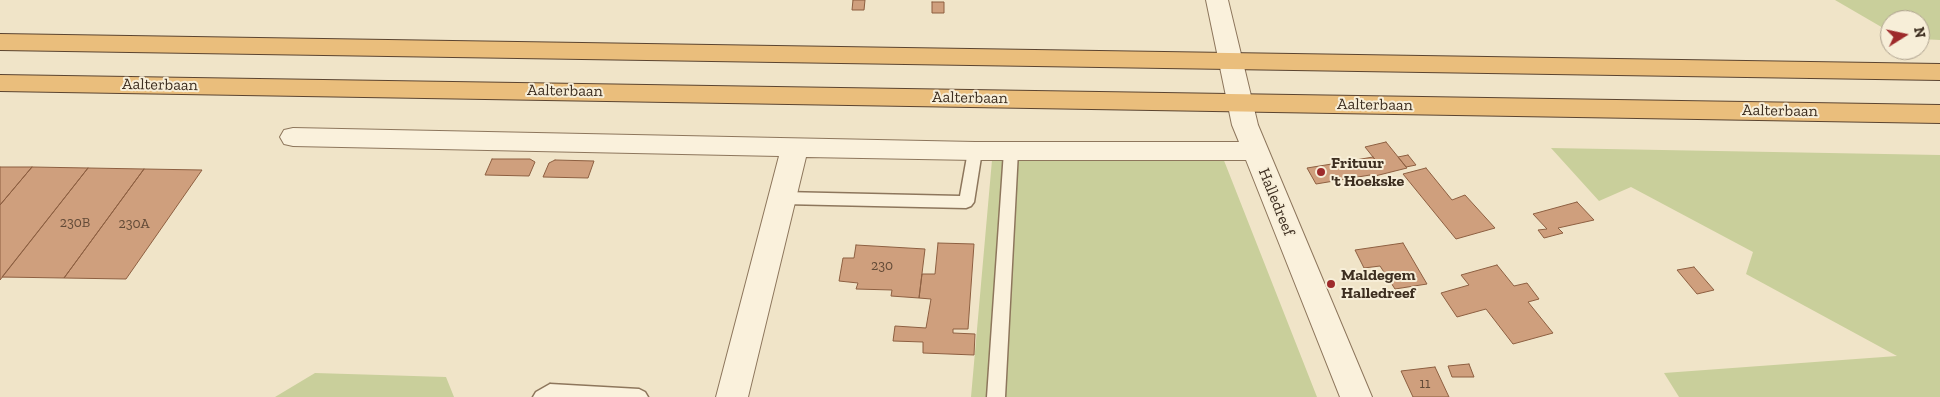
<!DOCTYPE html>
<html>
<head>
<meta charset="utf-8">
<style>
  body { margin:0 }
  #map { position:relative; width:1940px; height:397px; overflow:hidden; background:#f0e4c8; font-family:"Zilla Slab",serif }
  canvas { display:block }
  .north { position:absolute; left:1880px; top:10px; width:50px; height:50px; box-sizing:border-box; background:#f7eed8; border:1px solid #ada18e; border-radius:50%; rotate:80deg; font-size:14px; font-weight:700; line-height:20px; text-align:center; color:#3d2e20 }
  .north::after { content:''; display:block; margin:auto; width:18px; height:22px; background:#9e2a2b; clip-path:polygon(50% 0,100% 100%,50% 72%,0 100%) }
</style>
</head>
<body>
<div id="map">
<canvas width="1940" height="397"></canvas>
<div class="north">N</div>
</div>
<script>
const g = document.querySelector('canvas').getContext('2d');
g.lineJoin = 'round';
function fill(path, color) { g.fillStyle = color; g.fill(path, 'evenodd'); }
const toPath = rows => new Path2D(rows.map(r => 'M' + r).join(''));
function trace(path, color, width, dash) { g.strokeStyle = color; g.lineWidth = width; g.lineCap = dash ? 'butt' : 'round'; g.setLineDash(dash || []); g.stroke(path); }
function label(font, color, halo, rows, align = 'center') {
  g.font = font + ' "Zilla Slab",serif'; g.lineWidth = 4; g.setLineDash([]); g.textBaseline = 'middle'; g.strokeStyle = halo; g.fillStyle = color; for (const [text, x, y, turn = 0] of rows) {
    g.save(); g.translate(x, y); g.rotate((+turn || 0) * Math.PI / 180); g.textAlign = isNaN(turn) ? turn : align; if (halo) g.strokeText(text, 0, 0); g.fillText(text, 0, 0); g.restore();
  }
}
const green = toPath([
  [1835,0,1940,0,1940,40,1920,39,1920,20,1890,20,1890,32],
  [1551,148,1940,155,1940,397,1679,397,1664,373,1897,356,1746,274,1753,252,1631,187,1599,201],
  [1223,158,1317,397,971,397,992,160],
  [315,373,446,377,454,397,275,397]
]);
const building = toPath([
  [853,0,865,0,864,10,852,10,853,0],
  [932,2,944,2,944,13,932,13,932,2],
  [1386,142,1407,168,1371,177,1370,175,1316,184,1307,168,1338,163,1340,168,1377,162,1365,147,1386,142],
  [1408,155,1416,165,1406,167,1398,157,1408,155],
  [1373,157,1377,162,1340,168,1338,163,1373,157],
  [492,159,530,159,535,162,529,176,485,175,492,159],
  [555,160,556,160,594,161,588,178,543,177,549,163,555,160],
  [0,167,32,167,0,205,0,167],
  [32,167,88,168,0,280,0,205,32,167],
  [88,168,144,169,64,278,2,277,88,168],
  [1426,168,1452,200,1465,195,1495,228,1456,239,1403,174,1426,168],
  [144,169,202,170,126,279,64,278,144,169],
  [1577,202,1594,220,1558,228,1563,233,1544,238,1538,230,1547,229,1533,214,1577,202],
  [938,243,974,244,968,329,953,329,953,333,975,334,974,355,923,353,923,342,893,341,895,326,926,328,931,299,919,298,922,274,935,274,938,243],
  [1403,243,1427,284,1395,289,1380,266,1364,268,1355,250,1403,243],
  [856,245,925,249,919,298,891,296,892,290,856,289,858,283,839,281,843,258,854,258,856,245],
  [1497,265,1514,286,1527,283,1539,299,1528,302,1553,333,1513,344,1486,309,1457,317,1441,293,1469,285,1461,275,1497,265],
  [1694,267,1714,290,1697,294,1677,270,1694,267],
  [1469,364,1474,377,1452,377,1448,366,1469,364],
  [1435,367,1449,397,1413,397,1401,371,1435,367]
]);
const service = toPath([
  [975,146,982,151,974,202,971,206,966,208,783,204,778,202,776,198,778,194,783,192,960,196,968,151,975,146],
  [1011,146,1018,151,1005,397,987,397,1004,151,1011,146],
  [550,384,639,389,645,392,648,397,533,397,536,392,550,384]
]);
const minor = toPath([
  [1206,0,1228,0,1258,125,1372,397,1340,397,1246,160,975,160,806,157,748,397,716,397,779,156,293,146,284,144,280,137,284,130,293,128,975,142,1239,142,1232,125,1206,0]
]);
const trunk = toPath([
  [0,34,1940,64,1940,80,0,50,0,34],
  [0,75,1940,105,1940,123,0,91,0,75]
]);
const markers = [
  [1321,172,5,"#9e2a2b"],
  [1331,284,5,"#9e2a2b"]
];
const numberNames = [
  ["230B",75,223],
  ["230A",134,224],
  ["230",882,266],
  ["11",1425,384]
];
const streetNames = [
  ["Aalterbaan",160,85,1],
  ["Aalterbaan",565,91,1],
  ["Aalterbaan",970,98,1],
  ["Aalterbaan",1375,105,1],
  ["Aalterbaan",1780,111,1],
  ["Halledreef",1276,202,68]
];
const poiNames = [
  ["Frituur",1331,163],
  ["'t Hoekske",1331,181],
  ["Maldegem",1341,275],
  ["Halledreef",1341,293]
];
fill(green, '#c9cf9b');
fill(building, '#cf9f7d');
trace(building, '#8d5f41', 1);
trace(service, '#8d765c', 3);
trace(minor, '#8d765c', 2);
trace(trunk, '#5b4430', 2);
fill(service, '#faf1dc');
fill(minor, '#faf1dc');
fill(trunk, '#eabe7c');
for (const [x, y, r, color] of markers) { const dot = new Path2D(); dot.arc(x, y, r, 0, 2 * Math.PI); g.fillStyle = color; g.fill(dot); trace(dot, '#f7eed8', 2); }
label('14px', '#624a37', null, numberNames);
label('16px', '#3d2e20', '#f7eed8', streetNames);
label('bold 16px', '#3d2e20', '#f7eed8', poiNames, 'left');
</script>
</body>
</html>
